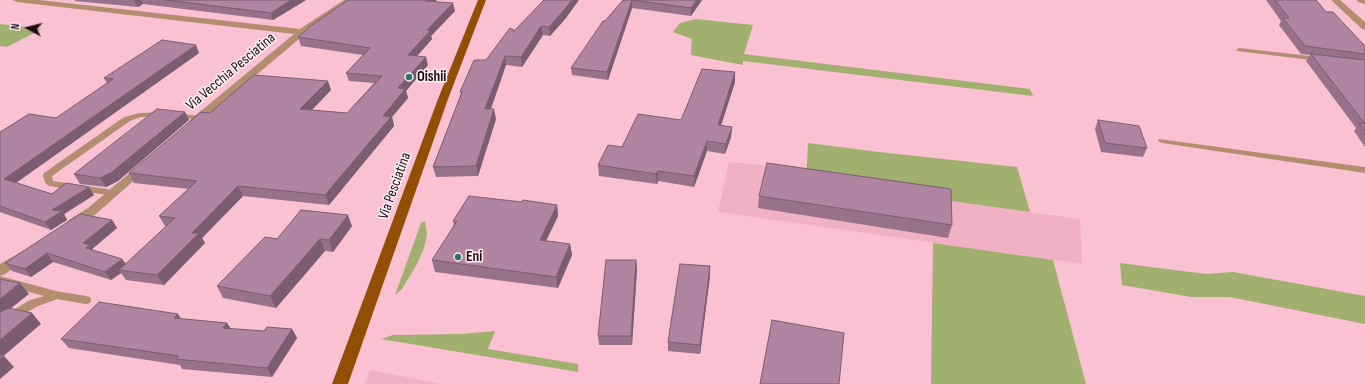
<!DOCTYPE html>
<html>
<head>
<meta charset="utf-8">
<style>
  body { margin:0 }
  #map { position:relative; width:1365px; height:384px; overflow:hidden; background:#f9c1d2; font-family:"Sofia Sans Condensed",sans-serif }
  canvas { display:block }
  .north { position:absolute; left:8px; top:8px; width:40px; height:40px; -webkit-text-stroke:3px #fcf0f3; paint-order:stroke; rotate:277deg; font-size:11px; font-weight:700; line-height:16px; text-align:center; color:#1f0c13 }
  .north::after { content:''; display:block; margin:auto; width:14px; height:18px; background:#1f0c13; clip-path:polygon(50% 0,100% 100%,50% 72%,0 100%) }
</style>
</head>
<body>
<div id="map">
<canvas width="1365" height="384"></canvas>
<div class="north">N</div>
</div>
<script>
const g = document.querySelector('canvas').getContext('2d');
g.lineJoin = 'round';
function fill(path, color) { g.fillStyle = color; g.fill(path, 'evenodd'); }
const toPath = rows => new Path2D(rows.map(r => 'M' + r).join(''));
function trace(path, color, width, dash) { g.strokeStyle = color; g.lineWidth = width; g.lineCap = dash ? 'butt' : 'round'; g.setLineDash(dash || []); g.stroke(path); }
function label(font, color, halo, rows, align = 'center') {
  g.font = font + ' "Sofia Sans Condensed",sans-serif'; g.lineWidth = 3; g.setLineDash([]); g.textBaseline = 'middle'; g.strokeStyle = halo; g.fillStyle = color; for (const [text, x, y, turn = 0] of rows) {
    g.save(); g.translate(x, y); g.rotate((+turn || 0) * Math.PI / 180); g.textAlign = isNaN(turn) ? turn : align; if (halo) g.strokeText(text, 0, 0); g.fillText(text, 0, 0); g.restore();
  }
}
const built = toPath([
  [729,162,807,170,806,181,1080,219,1082,264,718,212],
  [370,370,442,384,365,384]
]);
const green = toPath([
  [696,19,753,25,744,54,1030,89,1033,96,743,61,743,65,691,55,692,39,673,32,680,23],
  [0,24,42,29,7,47,0,46],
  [808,143,879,152,1017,167,1030,212,806,181],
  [425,221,427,235,424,248,417,264,402,289,395,295,421,223],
  [933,243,1053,260,1086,384,931,384],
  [1120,263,1206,274,1233,272,1365,296,1365,324,1230,297,1191,297,1122,285],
  [495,331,488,349,578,364,578,372,381,339,393,335,460,334]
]);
const lane = toPath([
  [1239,48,1319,57,1323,59,1319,61,1237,51,1236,50,1239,48],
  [161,112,164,112,165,114,164,116,141,117,130,121,52,176,53,181,113,190,118,193,116,195,113,196,49,186,45,183,43,175,44,173,124,117,140,113,161,112],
  [173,113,200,116,204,118,200,120,176,117,172,115,173,113],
  [1159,139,1365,167,1365,173,1162,143,1158,141,1159,139],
  [0,276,56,291,86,296,90,297,91,300,90,303,86,304,57,299,36,307,0,328,0,319,28,301,44,296,0,284,0,276]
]);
const street = toPath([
  [13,0,39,0,300,29,344,0,354,0,305,34,198,124,194,125,189,122,190,120,294,34,17,2,13,0],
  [1331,0,1340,0,1365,22,1365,30,1362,29,1331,0],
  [1357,0,1365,0,1365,4,1358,2,1357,0],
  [143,164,147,165,149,167,147,169,96,214,77,226,73,227,69,226,67,223,69,220,88,208,139,165,143,164],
  [21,252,26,254,28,257,26,260,5,274,0,276,0,264,21,252]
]);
const primary = toPath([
  [478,0,486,0,448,99,348,384,332,384,438,99,478,0]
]);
const wall = toPath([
  [75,0,306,0,273,20,143,4,138,7,75,1],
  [348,0,437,0,435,2,455,11,431,36,432,39,417,56,428,65,406,91,408,98,392,117,394,126,329,205,243,196,202,238,205,243,164,285,126,280,121,273,111,280,53,262,31,277,12,271,5,263,112,220,117,228,92,249,93,250,122,259,126,264,166,226,165,226,159,216,189,189,134,183,129,173,210,113,331,90,312,110,347,113,374,83,349,81,346,73,363,55,301,46,298,37],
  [623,0,702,0,691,16,632,8,608,80,572,75,571,68],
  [1266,0,1316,0,1326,12,1365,46,1365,147,1354,131,1356,128,1306,61,1310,55,1301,54,1279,25,1281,21],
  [566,18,550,36,543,35,522,67,506,65,491,109,496,119,478,176,436,177,433,167,461,94,460,92,486,60,514,30,515,31],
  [199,53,16,183,52,194,94,195,64,214,67,220,51,230,0,212,0,132,56,118,107,83,104,78],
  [735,72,735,82,721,125,732,127,731,137,725,154,707,151,694,187,658,181,657,184,599,176,598,165,622,147,681,120],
  [185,112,189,120,118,181,106,187,80,184,74,174],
  [1098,120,1147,148,1143,157,1101,152,1095,129],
  [759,196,952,225,948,238,758,208],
  [522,202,557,205,558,216,546,241,570,244,572,255,558,288,435,272,432,260,454,226,453,221],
  [352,226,333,252,325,251,276,308,223,298,217,286,277,239],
  [636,260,637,269,632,345,599,345,598,336],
  [710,266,710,276,700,354,668,351,668,342],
  [181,319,227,323,231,329,264,331,292,329,297,338,272,377,182,369,180,365,69,348,61,339]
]);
const shadedWall = toPath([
  [134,0,141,0,143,4,138,7],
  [291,0,306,0,273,20,271,13],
  [427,0,437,0,427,9,425,1],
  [572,0,579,0,566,18,550,36,549,27],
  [632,0,632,8,608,80,607,72],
  [697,0,702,0,691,16,691,8],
  [453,3,455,11,431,36,432,39,410,64,408,55,427,30],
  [541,26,543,35,522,67,521,57],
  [196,45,199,53,10,187,4,179],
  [505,56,506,65,487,119,485,109],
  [426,57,428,65,406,91,408,98,392,117,394,126,329,205,325,195,383,116,398,88],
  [735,72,735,82,718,135,718,125],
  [328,81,331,90,304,118,300,109],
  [494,109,496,119,478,176,476,166],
  [185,112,189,120,118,181,106,187,100,178],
  [732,127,731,137,725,154,726,144],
  [707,141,707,151,694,187,694,176],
  [658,171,658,181,657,184,656,174],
  [238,186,243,196,202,238,205,243,164,285,157,275,192,233],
  [89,187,94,195,64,214,67,220,51,230,45,222,52,210],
  [557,205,558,216,541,251,540,240],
  [348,215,352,226,333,252,329,240],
  [112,220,117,228,92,249,96,253,86,247,83,243],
  [320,239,325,251,276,308,270,296],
  [570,244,572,255,558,288,556,277],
  [47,253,53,262,31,277,25,269],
  [122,259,128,267,119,270,121,273,111,280,105,272],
  [636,260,637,269,632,345,631,336],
  [710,266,710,276,700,354,700,345],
  [20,283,29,294,0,317,0,299],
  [32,313,41,324,0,359,0,340],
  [178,314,184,323,174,318],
  [227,323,233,332,223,328],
  [292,329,297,338,272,377,267,368],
  [4,356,14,367,0,379,0,359]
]);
const building = toPath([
  [167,0,291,0,271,13,167,0],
  [348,0,427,0,425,1,453,3,427,30,430,31,408,55,426,57,398,88,405,89,383,116,391,117,325,195,238,186,192,233,199,233,157,275,119,270,175,218,159,216,197,181,129,173,201,112,210,113,254,75,328,81,300,109,347,113,382,76,346,73,370,48,298,37,312,25,348,0],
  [544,0,572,0,565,9,549,27,541,26,521,57,505,56,485,109,494,109,476,166,433,167,462,92,460,92,474,60,486,60,510,28,514,30,513,32,544,0],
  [623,0,697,0,691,8,632,0,607,72,571,68,603,21,605,21,623,0],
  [1275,0,1316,0,1326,12,1333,12,1365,46,1365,54,1305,46,1283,18,1289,18,1275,0],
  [162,40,196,45,4,179,52,194,66,183,89,187,52,210,62,211,45,222,0,206,0,132,29,114,56,118,113,79,104,78,162,40],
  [1311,54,1365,60,1365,124,1311,54],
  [702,69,735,72,718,125,732,127,726,144,707,141,694,176,658,171,656,174,598,165,608,145,622,147,638,114,681,120,702,69],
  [157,109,185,112,112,172,100,178,74,174,157,109],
  [1098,120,1139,126,1147,148,1105,143,1098,120],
  [1359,123,1365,124,1365,131,1359,123],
  [767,163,951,189,952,225,759,196,767,163],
  [469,196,522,202,523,200,557,205,540,240,570,244,556,277,432,260,457,221,453,221,469,196],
  [301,210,348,215,329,240,320,239,270,296,217,286,265,237,277,239,301,210],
  [80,214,112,220,83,243,90,245,86,248,122,259,105,272,47,253,25,269,5,263,80,214],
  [606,260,636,260,631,336,598,336,606,260],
  [680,264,710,266,700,345,668,342,680,264],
  [0,279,20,283,0,299,0,279],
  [99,302,178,314,174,318,227,323,223,328,264,331,267,327,292,329,267,368,176,359,179,356,61,339,99,302],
  [9,308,32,313,0,340,0,312,9,308],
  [772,320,844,333,839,384,760,384,772,320],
  [0,355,4,356,0,359,0,355]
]);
const markers = [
  [409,77,4,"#307467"],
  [458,257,4,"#307467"]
];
const streetNames = [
  ["Via Vecchia Pesciatina",231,72,-40],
  ["Via Pesciatina",395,186,-70]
];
const poiNames = [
  ["Oishii",417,77],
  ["Eni",466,257]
];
fill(built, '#f1b1c5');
fill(green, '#a1b06e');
fill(lane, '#b38d70');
fill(street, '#b38d70');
fill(primary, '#924f04');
fill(wall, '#98728b');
fill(shadedWall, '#7c5c71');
fill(building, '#b184a2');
trace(building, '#7c5c71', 1);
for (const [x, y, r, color] of markers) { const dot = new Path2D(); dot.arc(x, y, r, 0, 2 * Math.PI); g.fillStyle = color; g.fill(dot); trace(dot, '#fcf0f3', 1.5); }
label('15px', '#1f0c13', '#fcf0f3', streetNames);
label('bold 15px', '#1f0c13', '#fcf0f3', poiNames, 'left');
</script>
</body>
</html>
